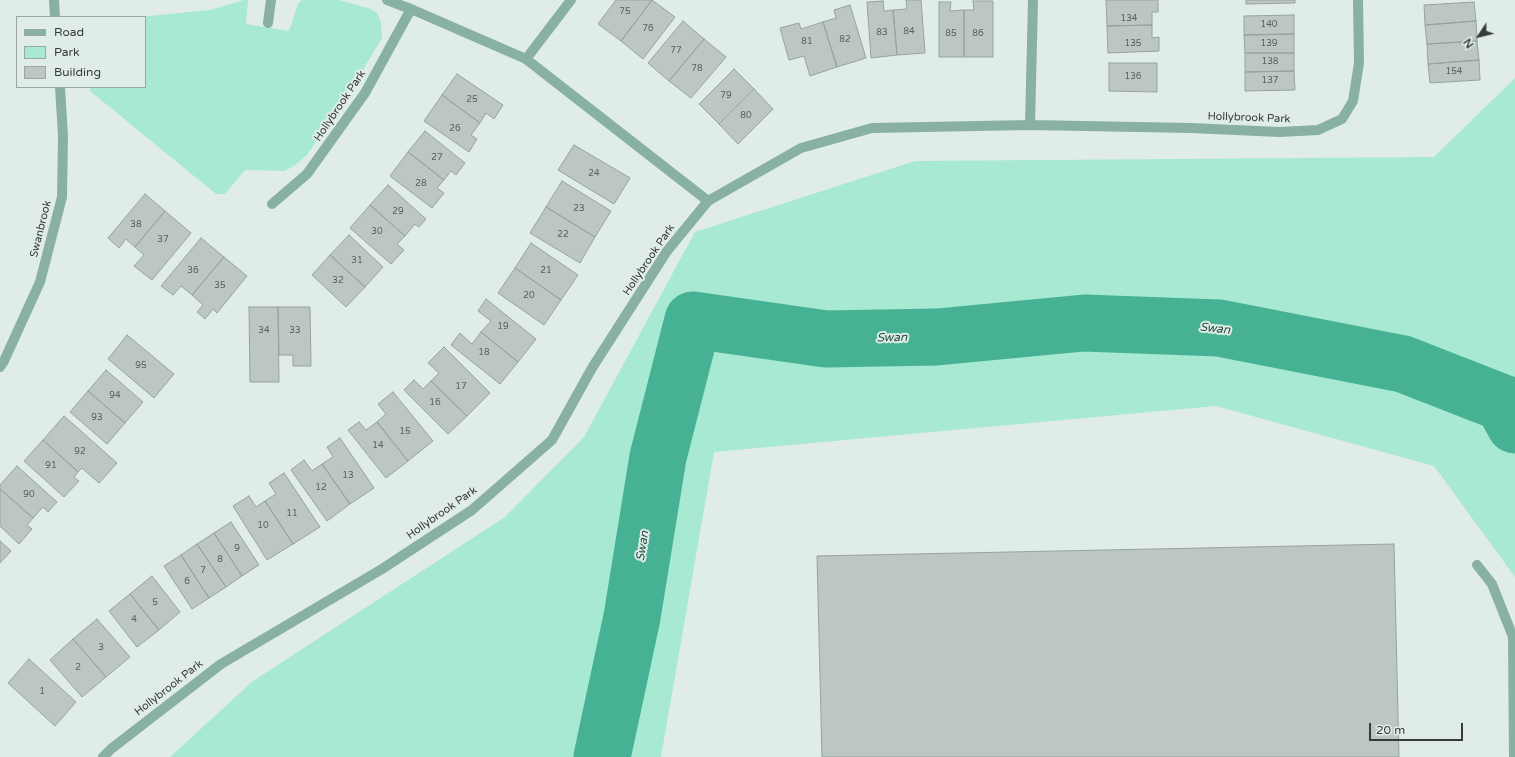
<!DOCTYPE html>
<html>
<head>
<meta charset="utf-8">
<style>
  body { margin:0 }
  #map { position:relative; width:1515px; height:757px; overflow:hidden; background:#e0ece7; font-family:"Varela Round",sans-serif }
  canvas { display:block }
  .legend { position:absolute; left:16px; top:16px; width:130px; height:72px; box-sizing:border-box; background:#e0ece7; border:1px solid #9ca6a2; margin:0; padding:5px 7px; list-style:none; font-size:12px; color:#373c3a }
  .legend li { display:flex; align-items:center; gap:8px; height:20px }
  .legend b { width:20px; border:1px solid #9ca6a2 }
  .north { position:absolute; left:1459px; top:16px; width:40px; height:40px; -webkit-text-stroke:3px #e0ece7; paint-order:stroke; rotate:235deg; font-size:11px; font-weight:700; line-height:16px; text-align:center; color:#373c3a }
  .north::after { content:''; display:block; margin:auto; width:14px; height:18px; background:#373c3a; clip-path:polygon(50% 0,100% 100%,50% 72%,0 100%) }
  .scale { position:absolute; left:1369px; top:723px; width:94px; height:18px; box-sizing:border-box; border:2px solid #373c3a; border-top:0; padding-left:5px; font-size:12px; line-height:14px; white-space:nowrap; color:#373c3a; -webkit-text-stroke:3px #e0ece7; paint-order:stroke }
</style>
</head>
<body>
<div id="map">
<canvas width="1515" height="757"></canvas>
<ul class="legend">
<li><b style="height:5px;background:#88b1a3"></b>Road</li>
<li><b style="height:11px;background:#a7e9d2"></b>Park</li>
<li><b style="height:11px;background:#bcc7c3"></b>Building</li>
</ul>
<div class="north">N</div>
<div class="scale">20 m</div>
</div>
<script>
const g = document.querySelector('canvas').getContext('2d');
g.lineJoin = 'round';
function fill(path, color) { g.fillStyle = color; g.fill(path, 'evenodd'); }
const toPath = rows => new Path2D(rows.map(r => 'M' + r).join(''));
function trace(path, color, width, dash) { g.strokeStyle = color; g.lineWidth = width; g.lineCap = dash ? 'butt' : 'round'; g.setLineDash(dash || []); g.stroke(path); }
function label(font, color, halo, rows, align = 'center') {
  g.font = font + ' "Varela Round",sans-serif'; g.lineWidth = 4; g.setLineDash([]); g.textBaseline = 'middle'; g.strokeStyle = halo; g.fillStyle = color; for (const [text, x, y, turn = 0] of rows) {
    g.save(); g.translate(x, y); g.rotate((+turn || 0) * Math.PI / 180); g.textAlign = isNaN(turn) ? turn : align; if (halo) g.strokeText(text, 0, 0); g.fillText(text, 0, 0); g.restore();
  }
}
const green = toPath([
  [244,0,248,0,246,24,289,31,298,4,302,0,339,0,371,9,377,13,381,22,382,38,358,78,307,155,295,165,285,171,245,170,225,194,216,194,90,91,90,87,145,87,145,17,138,17,210,10],
  [1515,78,1515,577,1434,466,1216,406,714,452,661,757,170,757,253,681,505,517,584,437,695,232,915,161,1434,157]
]);
const river = toPath([
  [602,757,632,617,658,457,693,320,826,339,937,337,1084,323,1219,328,1403,364,1503,403,1515,425]
]);
const building = toPath([
  [616,0,652,0,621,41,598,24,616,0],
  [652,0,675,17,643,59,621,41,652,0],
  [906,0,921,0,925,53,897,55,893,10,907,9,906,0],
  [1106,0,1158,0,1158,12,1152,12,1152,25,1107,26,1106,0],
  [1246,0,1295,0,1295,3,1246,4,1246,0],
  [883,1,884,11,893,10,897,55,871,58,867,2,883,1],
  [973,1,993,1,993,57,964,57,964,10,974,10,973,1],
  [939,2,951,2,950,11,964,10,964,57,939,57,939,2],
  [1474,2,1476,21,1425,25,1424,5,1474,2],
  [850,5,866,58,837,67,823,22,836,18,834,10,850,5],
  [1294,15,1294,34,1244,35,1244,16,1294,15],
  [683,21,704,39,669,81,648,63,683,21],
  [1476,21,1477,41,1427,44,1425,25,1476,21],
  [823,22,837,67,810,76,804,56,789,60,780,28,799,23,801,29,823,22],
  [1152,25,1152,38,1159,37,1159,51,1108,53,1107,26,1152,25],
  [1294,34,1294,53,1245,53,1244,35,1294,34],
  [704,39,726,57,691,98,669,81,704,39],
  [1477,41,1479,60,1428,64,1427,44,1477,41],
  [1245,53,1294,53,1294,71,1245,72,1245,53],
  [1479,60,1480,80,1430,83,1428,64,1479,60],
  [1109,63,1157,63,1157,92,1109,91,1109,63],
  [734,69,754,89,719,124,699,104,734,69],
  [1294,71,1295,90,1245,91,1245,72,1294,71],
  [457,74,503,105,494,119,486,113,480,123,442,95,457,74],
  [754,89,773,109,738,144,719,124,754,89],
  [442,95,480,123,471,135,477,139,469,152,424,121,442,95],
  [425,131,465,163,456,175,451,171,444,180,408,152,425,131],
  [574,145,630,178,614,204,558,170,574,145],
  [408,152,444,180,437,188,444,193,432,208,390,176,408,152],
  [562,181,611,211,595,237,546,207,562,181],
  [388,185,426,219,419,227,415,224,405,236,370,205,388,185],
  [145,194,165,211,135,247,126,239,119,248,108,238,145,194],
  [370,205,405,236,397,244,404,250,391,264,350,228,370,205],
  [546,207,595,237,580,263,530,233,546,207],
  [165,211,191,233,152,280,134,266,144,255,135,247,165,211],
  [349,235,383,267,365,287,330,255,349,235],
  [201,238,224,257,192,295,181,286,173,295,161,286,201,238],
  [531,243,578,275,561,300,515,268,531,243],
  [330,255,365,287,346,307,312,275,330,255],
  [224,257,247,276,217,313,213,309,205,319,197,312,203,305,192,295,224,257],
  [515,268,561,300,544,325,498,293,515,268],
  [486,299,536,339,518,362,481,332,491,321,478,311,486,299],
  [249,307,278,307,279,382,250,382,249,307],
  [278,307,310,307,311,366,293,366,293,355,279,355,278,307],
  [481,332,518,362,500,384,451,345,460,333,472,344,481,332],
  [127,335,174,374,154,398,108,359,127,335],
  [444,347,490,393,467,416,431,381,439,373,428,363,444,347],
  [106,370,143,402,125,423,88,391,106,370],
  [414,380,423,389,431,381,467,416,448,434,404,390,414,380],
  [88,391,125,423,107,444,70,412,88,391],
  [393,392,433,441,408,461,377,422,386,414,378,404,393,392],
  [64,416,117,463,99,483,82,468,78,472,43,440,64,416],
  [359,422,366,430,377,422,408,461,386,478,348,430,359,422],
  [340,438,374,488,350,504,322,464,333,457,327,447,340,438],
  [43,440,78,472,74,477,79,481,64,497,24,461,43,440],
  [304,460,312,471,322,464,350,504,327,521,291,470,304,460],
  [17,466,57,502,48,512,43,507,33,518,0,489,0,485,17,466],
  [284,473,320,527,293,544,265,501,276,494,269,483,284,473],
  [0,489,33,518,27,525,32,529,19,544,0,526,0,489],
  [249,496,256,507,265,501,293,544,267,560,233,506,249,496],
  [231,522,259,565,242,576,214,533,231,522],
  [214,533,242,576,226,587,197,544,214,533],
  [0,541,11,551,0,563,0,541],
  [197,544,226,587,209,598,181,555,197,544],
  [1394,544,1399,757,822,757,817,556,1394,544],
  [181,555,209,598,192,609,164,566,181,555],
  [152,576,180,612,159,630,130,594,152,576],
  [130,594,159,630,137,647,109,611,130,594],
  [97,619,130,657,106,677,73,639,97,619],
  [73,639,106,677,82,697,50,660,73,639],
  [29,659,76,702,55,726,8,683,29,659]
]);
const minor = toPath([
  [54,0,55,17],
  [387,0,411,9,526,59,708,201],
  [268,23,271,0],
  [526,59,571,0],
  [1030,125,1033,0],
  [272,204,307,174,365,93,411,9],
  [0,367,4,361,40,282,62,197,63,136,60,87],
  [1477,565,1492,584,1513,637,1514,757],
  [103,757,111,749,221,664,382,569,472,510,552,440,592,368,667,251,708,201,801,148,872,128,1030,125,1191,128,1280,132,1318,130,1342,119,1353,101,1359,63,1358,0]
]);
const numberNames = [
  ["75",625,12],
  ["134",1129,19],
  ["140",1269,25],
  ["76",648,29],
  ["84",909,32],
  ["83",882,33],
  ["85",951,34],
  ["86",978,34],
  ["82",845,40],
  ["81",807,42],
  ["135",1133,44],
  ["139",1269,44],
  ["77",676,51],
  ["138",1270,62],
  ["78",697,69],
  ["154",1454,72],
  ["136",1133,77],
  ["137",1270,81],
  ["79",726,96],
  ["25",472,100],
  ["80",746,116],
  ["26",455,129],
  ["27",437,158],
  ["24",594,174],
  ["28",421,184],
  ["23",579,209],
  ["29",398,212],
  ["38",136,225],
  ["30",377,232],
  ["22",563,235],
  ["37",163,240],
  ["31",357,261],
  ["36",193,271],
  ["21",546,271],
  ["32",338,281],
  ["35",220,286],
  ["20",529,296],
  ["19",503,327],
  ["34",264,331],
  ["33",295,331],
  ["18",484,353],
  ["95",141,366],
  ["17",461,387],
  ["94",115,396],
  ["16",435,403],
  ["93",97,418],
  ["15",405,432],
  ["14",378,446],
  ["92",80,452],
  ["91",51,466],
  ["13",348,476],
  ["12",321,488],
  ["90",29,495],
  ["11",292,514],
  ["10",263,526],
  ["9",237,549],
  ["8",220,560],
  ["7",203,571],
  ["6",187,582],
  ["5",155,603],
  ["4",134,620],
  ["3",101,648],
  ["2",78,668],
  ["1",42,692]
];
const streetNames = [
  ["Hollybrook Park",340,106,-56],
  ["Hollybrook Park",1249,118,2],
  ["Swanbrook",41,229,-76],
  ["Hollybrook Park",649,260,-56],
  ["Hollybrook Park",442,513,-35],
  ["Hollybrook Park",169,688,-38]
];
const waterNames = [
  ["Swan",1215,329,6],
  ["Swan",892,338,-1],
  ["Swan",643,546,-81]
];
fill(green, '#a7e9d2');
trace(river, '#46b293', 57);
fill(building, '#bcc7c3');
trace(building, '#97a29e', 1);
trace(minor, '#88b1a3', 10);
label('9px', '#585f5c', null, numberNames);
label('11px', '#373c3a', '#e0ece7', streetNames);
label('italic 12px', '#1e4c3e', '#e0ece7', waterNames);
</script>
</body>
</html>
